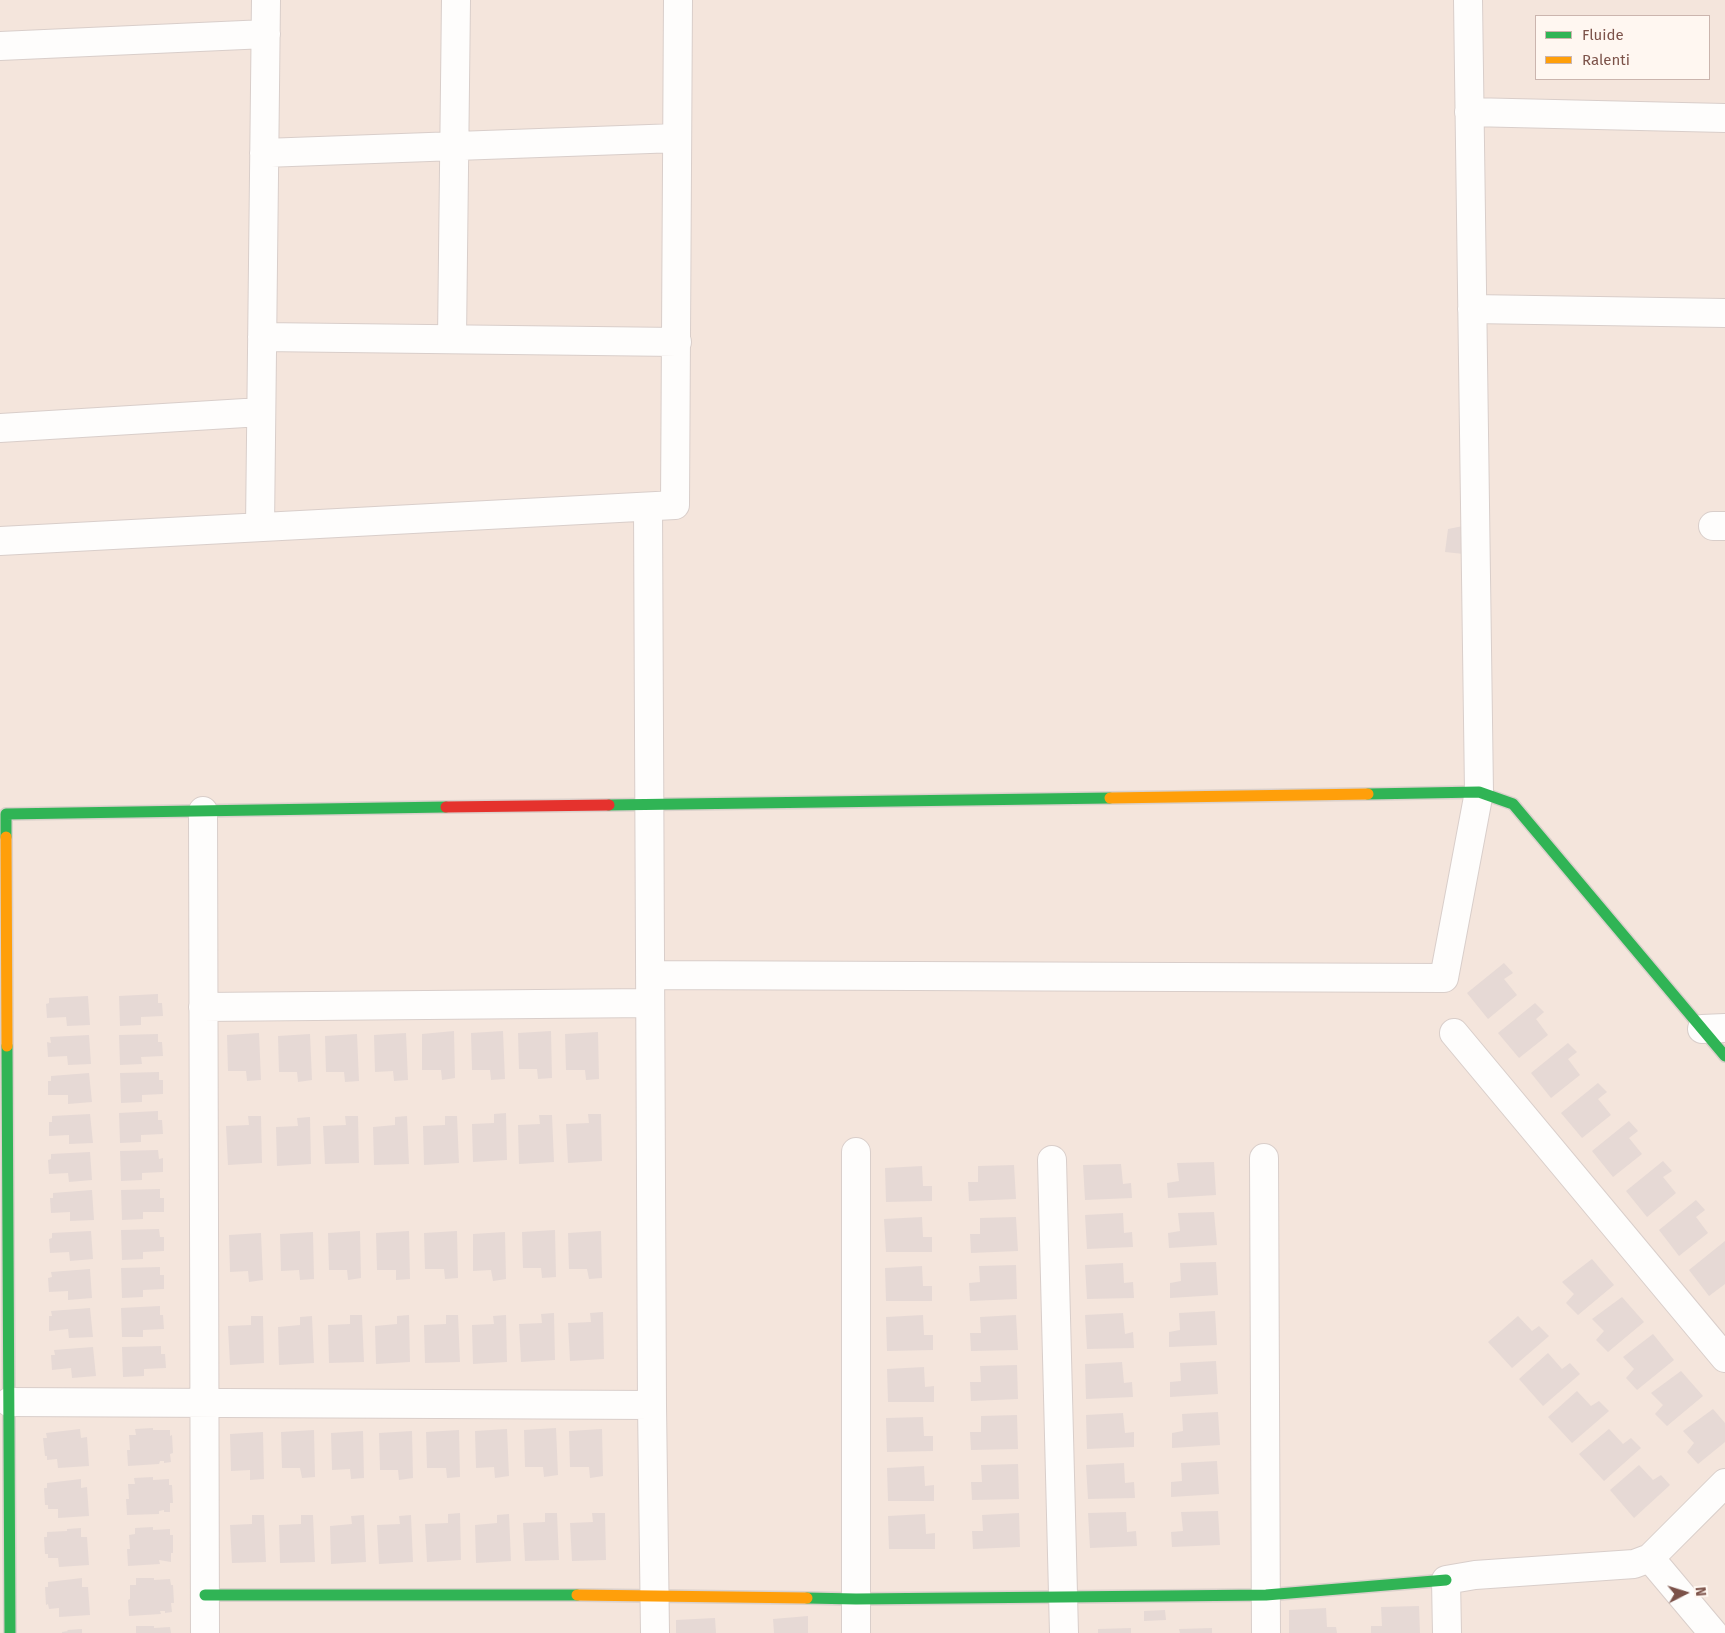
<!DOCTYPE html>
<html>
<head>
<meta charset="utf-8">
<style>
  body { margin:0 }
  #map { position:relative; width:1725px; height:1633px; overflow:hidden; background:#f9f3ee; font-family:"Fira Sans",sans-serif }
  canvas { display:block }
  .legend { position:absolute; left:1535px; top:15px; width:175px; height:65px; box-sizing:border-box; background:#fff7f1; border:1px solid #cbb5ae; margin:0; padding:6px 9px; list-style:none; font-size:15px; color:#7c5249 }
  .legend li { display:flex; align-items:center; gap:10px; height:25px }
  .legend b { width:25px; border:1px solid #cbb5ae }
  .north { position:absolute; left:1660px; top:1568px; width:50px; height:50px; -webkit-text-stroke:4px #fff7f1; paint-order:stroke; rotate:85deg; font-size:14px; font-weight:700; line-height:20px; text-align:center; color:#7c5249 }
  .north::after { content:''; display:block; margin:auto; width:18px; height:22px; background:#7c5249; clip-path:polygon(50% 0,100% 100%,50% 72%,0 100%) }
</style>
</head>
<body>
<div id="map">
<canvas width="1725" height="1633"></canvas>
<ul class="legend">
<li><b style="height:6px;background:#30b455"></b>Fluide</li>
<li><b style="height:6px;background:#ff9f0a"></b>Ralenti</li>
</ul>
<div class="north">N</div>
</div>
<script>
const g = document.querySelector('canvas').getContext('2d');
g.lineJoin = 'round';
function fill(path, color) { g.fillStyle = color; g.fill(path, 'evenodd'); }
const toPath = rows => new Path2D(rows.map(r => 'M' + r).join(''));
function trace(path, color, width, dash) { g.strokeStyle = color; g.lineWidth = width; g.lineCap = dash ? 'butt' : 'round'; g.setLineDash(dash || []); g.stroke(path); }
const residential = toPath([
  [0,0,1725,0,1725,1633,0,1633],
  [1536,16,1709,16,1709,79,1536,79]
]);
const building = toPath([
  [1473,524,1473,555,1445,552,1448,529],
  [1504,963,1513,973,1504,979,1517,995,1488,1019,1467,993],
  [158,994,158,1003,162,1003,163,1016,141,1017,141,1025,120,1026,119,996],
  [88,996,90,1025,67,1026,66,1017,47,1018,46,1004,49,1003,49,998],
  [1535,1003,1544,1012,1536,1019,1548,1035,1519,1058,1498,1033],
  [454,1031,455,1078,442,1080,441,1070,422,1070,422,1034],
  [503,1031,505,1079,491,1080,490,1070,472,1070,471,1033],
  [551,1031,552,1078,538,1079,537,1069,519,1069,518,1033],
  [598,1032,599,1079,586,1080,585,1070,566,1070,565,1034],
  [259,1033,261,1080,247,1081,246,1071,228,1071,227,1035],
  [406,1033,408,1080,394,1081,393,1071,375,1072,374,1035],
  [158,1034,158,1042,162,1042,163,1056,141,1057,142,1064,120,1065,119,1035],
  [310,1034,312,1080,298,1082,297,1072,279,1072,278,1036],
  [357,1034,359,1081,345,1082,344,1072,326,1072,325,1036],
  [89,1035,91,1064,68,1065,67,1056,48,1057,47,1042,51,1043,50,1037],
  [1568,1043,1577,1052,1568,1059,1580,1075,1551,1098,1531,1073],
  [159,1072,159,1080,163,1080,163,1094,142,1095,142,1102,121,1103,120,1073],
  [89,1073,92,1102,68,1104,68,1095,48,1095,48,1081,51,1081,51,1076],
  [1598,1083,1607,1092,1598,1099,1611,1115,1582,1138,1561,1113],
  [158,1111,158,1120,162,1120,163,1134,141,1135,141,1142,120,1143,119,1113],
  [506,1113,507,1160,473,1162,472,1124,494,1123,494,1114],
  [90,1114,93,1143,69,1144,69,1135,49,1136,49,1122,52,1122,52,1116],
  [588,1114,601,1114,602,1161,568,1163,566,1124,589,1123],
  [539,1115,552,1115,554,1162,519,1164,518,1125,540,1124],
  [248,1116,261,1116,262,1163,228,1165,226,1126,249,1125],
  [345,1116,358,1116,359,1163,325,1164,323,1126,346,1125],
  [407,1116,409,1164,374,1165,373,1127,395,1125,395,1117],
  [445,1116,457,1116,459,1163,424,1165,423,1126,445,1125],
  [310,1117,311,1164,277,1166,276,1127,298,1126,297,1118],
  [1629,1121,1638,1131,1629,1138,1642,1154,1613,1177,1592,1151],
  [158,1150,159,1159,163,1158,163,1172,142,1173,142,1180,121,1181,120,1151],
  [90,1152,92,1180,69,1182,68,1173,49,1174,48,1160,51,1159,51,1154],
  [1663,1161,1672,1171,1663,1177,1676,1193,1647,1217,1626,1191],
  [1214,1162,1216,1195,1168,1198,1167,1183,1179,1181,1177,1163],
  [1121,1164,1123,1184,1131,1183,1132,1198,1085,1200,1083,1165],
  [1014,1165,1016,1199,969,1201,968,1182,978,1182,978,1166],
  [922,1166,923,1186,932,1186,932,1201,886,1202,885,1168],
  [160,1189,160,1198,164,1198,164,1212,143,1212,143,1219,122,1220,121,1190],
  [92,1190,94,1220,70,1221,70,1212,51,1213,50,1198,53,1198,53,1193],
  [1696,1200,1705,1210,1696,1217,1708,1233,1679,1256,1659,1230],
  [1214,1212,1217,1245,1169,1248,1168,1233,1180,1231,1178,1213],
  [1123,1213,1124,1233,1132,1232,1133,1247,1087,1249,1085,1215],
  [922,1217,923,1237,932,1237,932,1252,886,1252,884,1219],
  [1016,1217,1018,1251,971,1253,970,1234,980,1234,980,1218],
  [159,1229,160,1237,164,1237,164,1251,143,1252,143,1259,122,1260,121,1230],
  [555,1230,556,1277,542,1278,541,1268,523,1268,522,1232],
  [91,1231,93,1259,70,1261,69,1252,50,1253,49,1239,52,1238,52,1233],
  [360,1231,361,1278,348,1280,347,1270,329,1270,328,1233],
  [409,1231,410,1279,396,1280,396,1270,377,1270,376,1233],
  [457,1231,458,1278,445,1279,444,1269,425,1269,424,1233],
  [601,1231,602,1278,589,1279,587,1269,569,1269,568,1233],
  [313,1232,314,1279,300,1280,299,1270,281,1271,280,1234],
  [505,1232,506,1279,493,1281,491,1270,473,1271,473,1234],
  [261,1233,263,1280,249,1282,248,1271,230,1272,229,1235],
  [1725,1241,1725,1284,1709,1296,1689,1270],
  [1592,1259,1614,1285,1578,1315,1566,1303,1574,1294,1562,1282],
  [1216,1262,1218,1295,1170,1298,1170,1283,1181,1281,1180,1263],
  [1123,1263,1124,1283,1133,1282,1134,1298,1087,1299,1085,1265],
  [1016,1265,1017,1299,970,1301,969,1283,980,1282,979,1266],
  [922,1266,923,1286,932,1286,932,1301,886,1301,885,1268],
  [160,1267,160,1275,164,1275,164,1289,143,1290,143,1297,122,1298,121,1268],
  [90,1269,92,1298,68,1300,68,1291,49,1292,48,1278,52,1277,51,1272],
  [1622,1297,1644,1322,1608,1352,1596,1340,1604,1331,1592,1319],
  [160,1306,160,1315,163,1315,164,1329,143,1330,143,1337,122,1337,121,1308],
  [90,1308,93,1337,69,1338,68,1329,49,1331,49,1316,52,1316,51,1311],
  [1215,1311,1217,1345,1169,1347,1169,1332,1180,1330,1179,1313],
  [603,1312,604,1359,570,1361,568,1323,591,1322,590,1313],
  [554,1313,555,1360,521,1362,519,1324,542,1323,541,1314],
  [1123,1313,1125,1334,1133,1332,1134,1348,1087,1349,1085,1315],
  [350,1315,362,1315,364,1362,329,1363,328,1325,350,1324],
  [409,1315,410,1362,376,1364,375,1326,397,1324,397,1316],
  [446,1315,458,1315,460,1362,425,1363,424,1325,446,1324],
  [506,1315,507,1362,473,1364,472,1325,494,1324,493,1316],
  [923,1315,924,1335,933,1335,933,1350,887,1351,886,1317],
  [1016,1315,1018,1350,971,1351,970,1333,981,1333,980,1317],
  [251,1316,263,1316,264,1363,230,1365,228,1326,251,1325],
  [312,1316,314,1363,279,1365,278,1327,300,1325,300,1317],
  [1518,1316,1532,1331,1539,1326,1549,1336,1512,1368,1488,1342],
  [1653,1334,1674,1360,1637,1390,1626,1378,1634,1369,1623,1357],
  [161,1346,161,1354,165,1354,166,1368,144,1369,144,1376,123,1377,122,1347],
  [93,1347,96,1376,72,1378,71,1368,52,1370,51,1355,55,1355,54,1350],
  [1548,1353,1562,1369,1570,1363,1580,1374,1543,1406,1519,1379],
  [1216,1361,1218,1394,1170,1397,1170,1382,1181,1381,1180,1363],
  [1122,1362,1124,1383,1132,1382,1133,1397,1086,1399,1085,1364],
  [1017,1365,1018,1399,971,1401,970,1382,981,1382,980,1366],
  [924,1367,925,1387,934,1386,934,1402,888,1402,887,1369],
  [1681,1371,1703,1396,1667,1426,1655,1414,1663,1405,1651,1393],
  [1577,1391,1591,1406,1599,1401,1609,1411,1572,1443,1548,1417],
  [1713,1409,1725,1423,1725,1442,1698,1464,1687,1452,1694,1443,1683,1431],
  [1218,1412,1220,1445,1172,1448,1172,1433,1183,1431,1182,1414],
  [1123,1413,1125,1433,1134,1432,1134,1447,1087,1449,1086,1415],
  [1017,1415,1018,1449,971,1450,970,1432,981,1432,981,1416],
  [923,1417,924,1436,933,1436,933,1451,887,1452,886,1418],
  [153,1428,153,1430,170,1430,170,1436,172,1435,173,1453,170,1454,171,1462,164,1463,164,1461,160,1461,159,1464,128,1466,127,1450,130,1450,129,1435,136,1435,135,1429],
  [556,1428,558,1475,544,1477,543,1467,525,1467,524,1430],
  [80,1429,81,1438,87,1437,89,1466,58,1468,57,1459,47,1460,47,1456,45,1456,43,1438,47,1438,46,1433],
  [507,1429,509,1476,495,1478,494,1467,476,1468,475,1431],
  [602,1429,603,1476,590,1478,589,1467,570,1467,569,1431],
  [1609,1429,1623,1444,1631,1438,1641,1448,1604,1481,1579,1454],
  [314,1430,315,1477,302,1478,300,1468,282,1468,281,1432],
  [459,1430,460,1477,447,1478,446,1468,427,1468,426,1432],
  [363,1431,364,1478,351,1479,350,1469,332,1470,331,1433],
  [412,1431,413,1478,399,1480,398,1470,380,1470,379,1433],
  [263,1432,264,1479,250,1480,250,1470,231,1471,230,1434],
  [1217,1461,1219,1494,1171,1497,1171,1482,1182,1481,1181,1463],
  [1124,1463,1125,1483,1134,1482,1135,1498,1088,1499,1086,1465],
  [1018,1464,1019,1499,972,1500,971,1482,982,1482,981,1465],
  [1639,1465,1653,1480,1661,1475,1670,1485,1634,1518,1610,1490],
  [924,1466,925,1486,934,1485,934,1501,888,1501,887,1468],
  [153,1477,153,1480,169,1479,169,1485,172,1485,173,1503,170,1503,170,1512,164,1512,164,1510,159,1511,159,1514,127,1515,126,1499,129,1499,128,1484,135,1484,134,1478],
  [81,1479,81,1488,87,1487,89,1516,58,1518,58,1509,48,1509,48,1505,45,1505,44,1488,47,1488,47,1483],
  [1218,1511,1220,1545,1172,1547,1171,1532,1183,1531,1181,1512],
  [1126,1512,1127,1532,1136,1531,1137,1546,1090,1548,1088,1513],
  [460,1513,461,1560,427,1562,425,1524,448,1523,448,1514],
  [545,1513,557,1513,559,1560,525,1561,523,1523,545,1522],
  [592,1513,605,1513,606,1560,572,1561,570,1523,593,1522],
  [1019,1513,1020,1547,973,1549,972,1531,983,1531,982,1515],
  [509,1514,511,1561,476,1563,475,1525,497,1523,497,1515],
  [925,1514,926,1534,935,1533,935,1549,889,1549,888,1516],
  [252,1515,264,1515,266,1562,232,1563,230,1525,252,1524],
  [301,1515,313,1515,315,1562,280,1563,279,1525,301,1524],
  [364,1515,366,1562,331,1564,330,1526,352,1524,351,1516],
  [411,1515,413,1562,379,1564,377,1525,400,1524,399,1516],
  [153,1527,153,1530,170,1529,170,1535,173,1535,173,1553,171,1553,171,1562,159,1560,160,1564,128,1566,127,1549,130,1549,129,1535,135,1534,135,1528],
  [81,1528,81,1537,87,1537,89,1565,59,1567,58,1558,48,1558,48,1554,45,1554,44,1537,47,1537,47,1532,67,1531,67,1529],
  [82,1578,82,1587,88,1587,90,1615,59,1617,59,1608,49,1609,48,1604,46,1605,45,1587,48,1587,48,1582],
  [136,1578,154,1578,154,1580,170,1579,171,1585,173,1585,174,1603,171,1603,172,1612,165,1613,165,1611,160,1611,161,1614,129,1616,128,1600,130,1599,130,1585,136,1585],
  [1419,1606,1420,1633,1371,1633,1371,1626,1382,1626,1381,1607],
  [1326,1608,1327,1627,1336,1627,1337,1633,1289,1633,1289,1610],
  [1165,1610,1166,1620,1144,1621,1144,1611],
  [808,1616,808,1633,774,1633,773,1619],
  [715,1618,716,1633,676,1633,676,1620],
  [136,1626,154,1626,154,1628,170,1627,171,1633,136,1633],
  [1131,1628,1131,1633,1098,1633,1098,1629],
  [1212,1628,1212,1633,1180,1633,1179,1629],
  [82,1629,82,1633,62,1633,62,1632,68,1631,67,1630]
]);
const street = toPath([
  [0,46,266,34],
  [1469,112,1725,118],
  [264,153,677,138],
  [1472,309,1725,313],
  [262,337,677,342],
  [452,339,456,0],
  [0,428,261,412],
  [648,507,652,1405,655,1633],
  [1713,526,1725,526],
  [260,527,266,0],
  [0,541,675,505,678,0],
  [203,811,205,1633],
  [650,975,1444,978,1479,792,1468,0],
  [203,1007,650,1003],
  [1702,1029,1725,1028],
  [1454,1033,1725,1358],
  [856,1152,856,1633],
  [1264,1158,1266,1633],
  [1052,1160,1064,1633],
  [9,1402,652,1405],
  [1650,1558,1713,1633],
  [1447,1633,1446,1580,1475,1575,1634,1564,1650,1558,1725,1483]
]);
const fast = toPath([
  [1368,794,1479,792,1513,804,1725,1056],
  [609,805,1110,798],
  [6,837,6,814,446,807],
  [7,1046,10,1633],
  [205,1595,577,1595],
  [807,1598,856,1599,1266,1595,1446,1580]
]);
const slow = toPath([
  [1110,798,1368,794],
  [6,837,7,1046],
  [577,1595,807,1598]
]);
const jam = toPath([
  [446,807,609,805]
]);
fill(residential, '#f4e5dc');
fill(building, '#e6d9d5');
trace(street, '#d9ceca', 30);
trace(fast, '#dad0cb', 14);
trace(slow, '#dad0cb', 14);
trace(jam, '#dad0cb', 14);
trace(street, '#fefdfc', 28);
trace(fast, '#30b455', 11);
trace(slow, '#ff9f0a', 11);
trace(jam, '#e5322d', 11);
</script>
</body>
</html>
